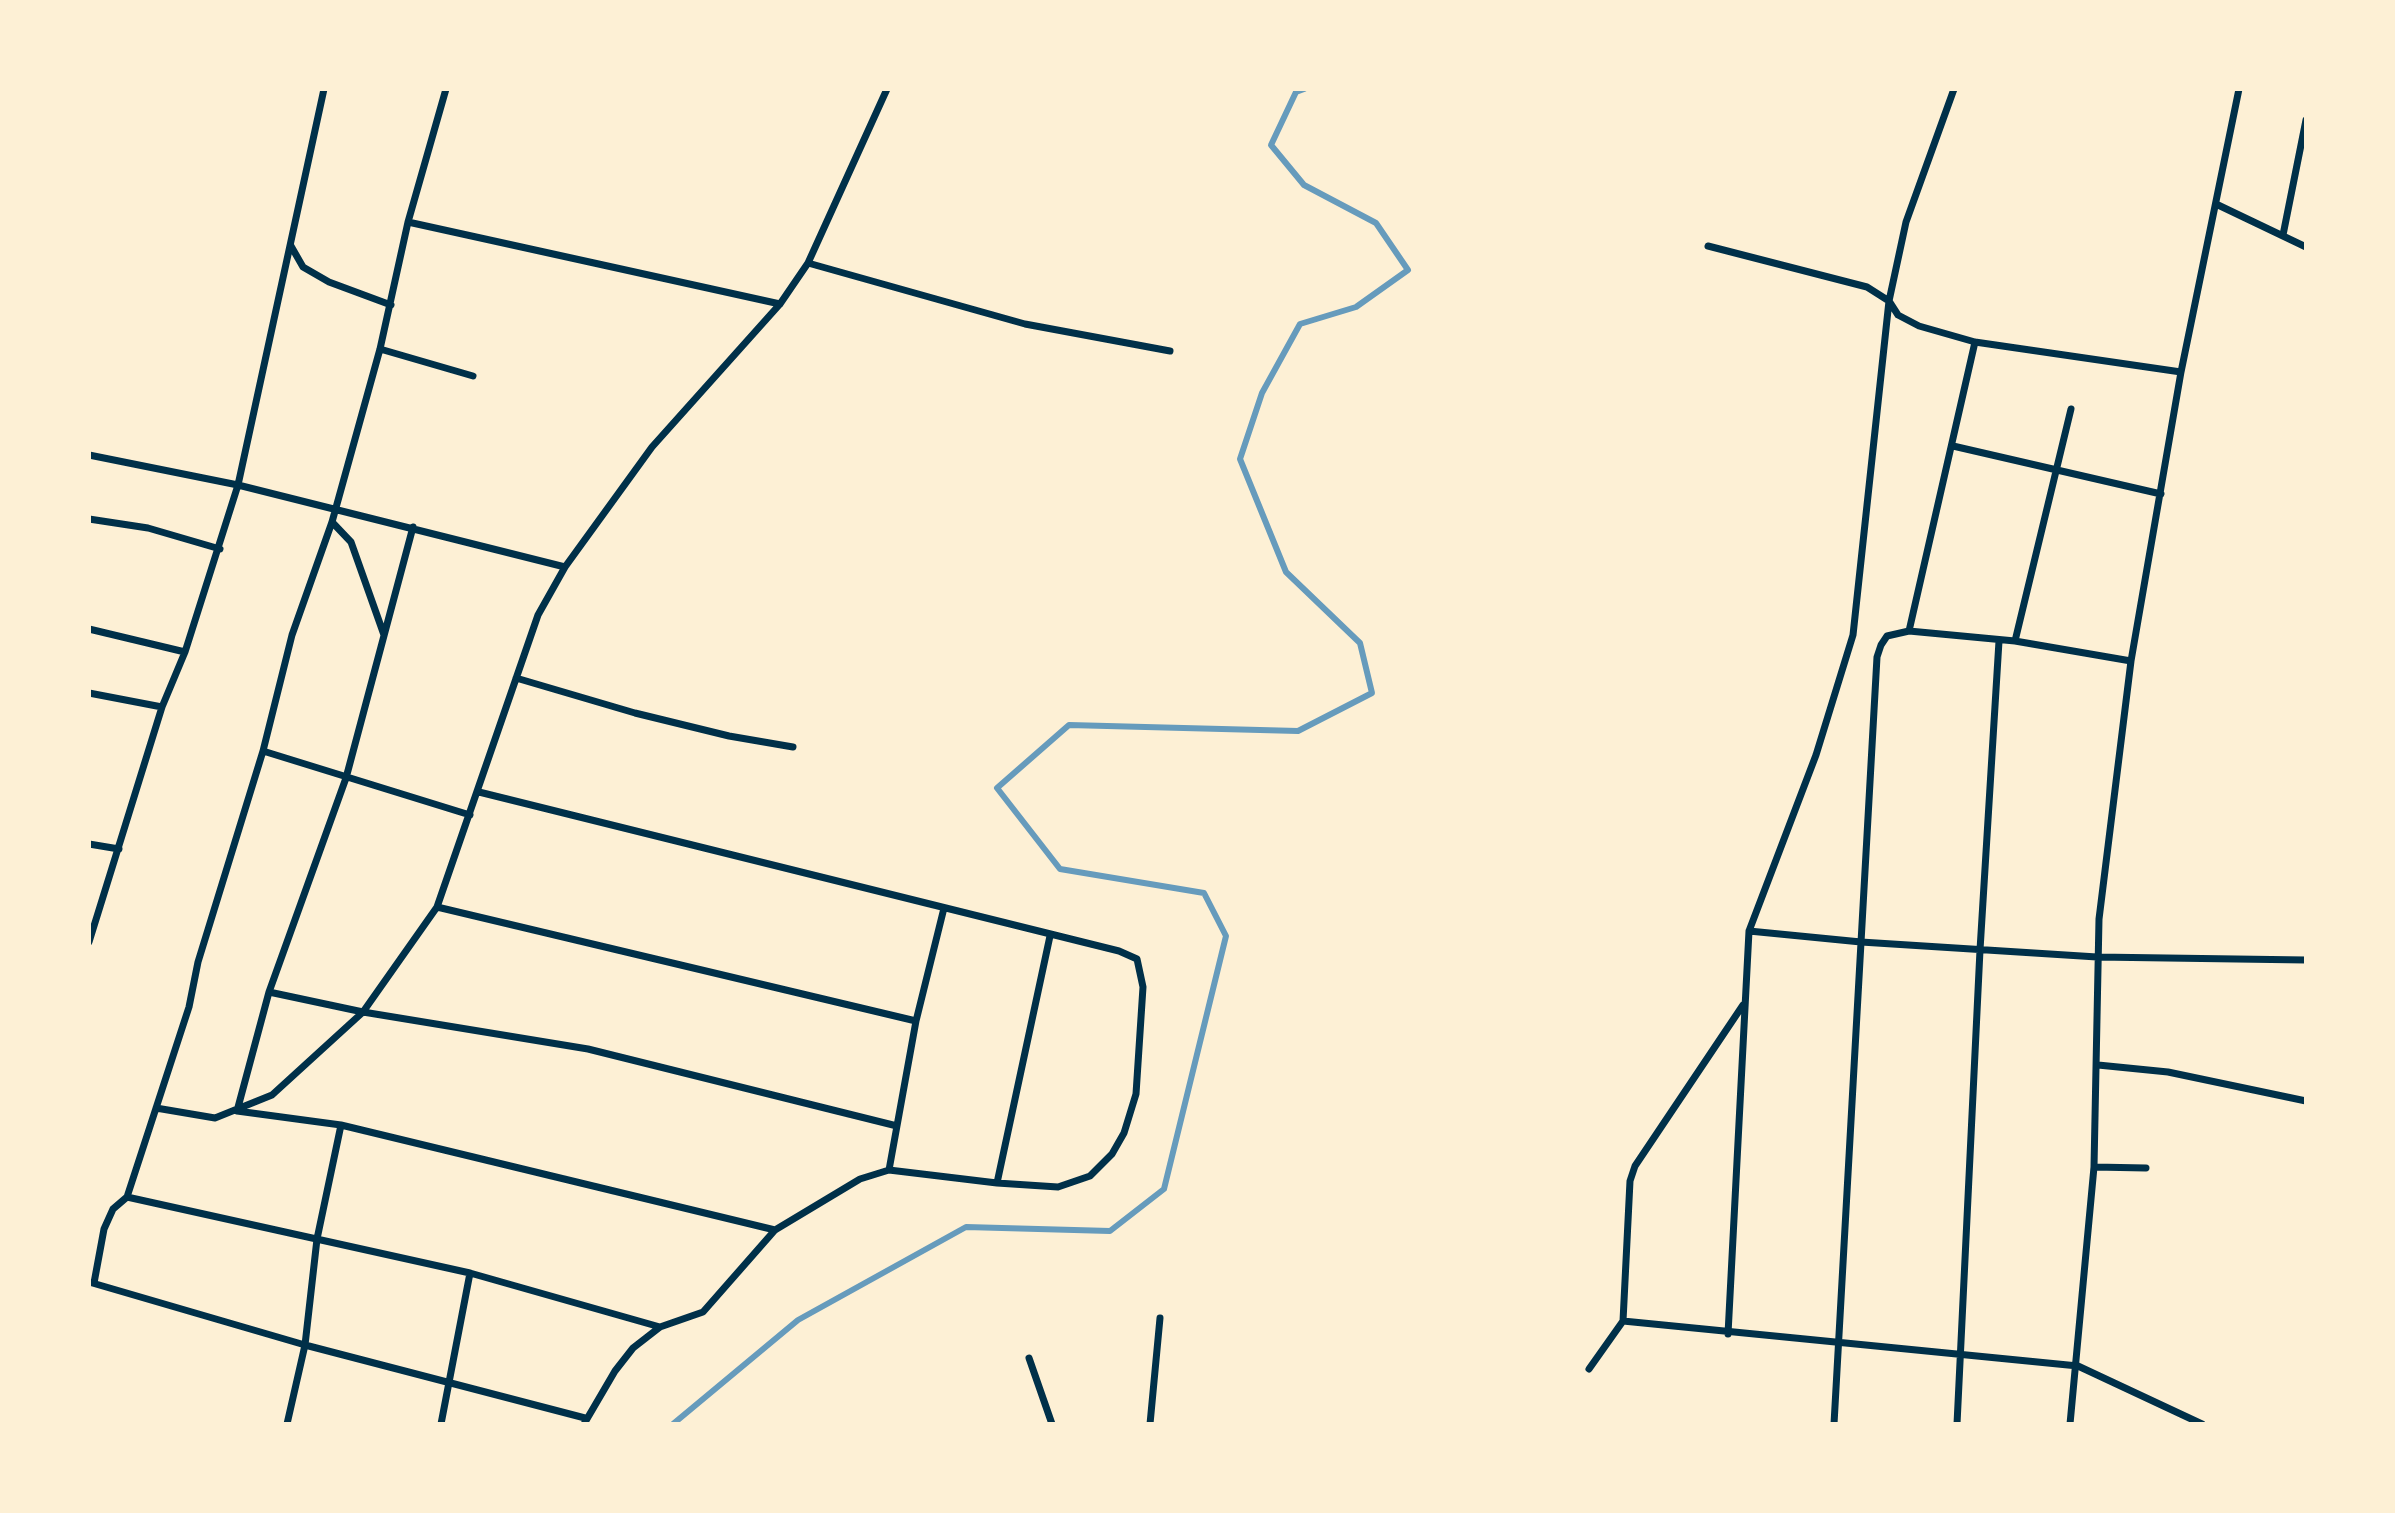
<!DOCTYPE html>
<html>
<head>
<meta charset="utf-8">
<style>
  body { margin:0 }
  #map { position:relative; width:2395px; height:1513px; overflow:hidden; background:#fdf0d5; font-family:Inter,sans-serif }
  canvas { display:block }
  .frame { position:absolute; inset:0; border:91px solid #fdf0d5; pointer-events:none }
</style>
</head>
<body>
<div id="map">
<canvas width="2395" height="1513"></canvas>
<div class="frame"></div>
</div>
<script>
const g = document.querySelector('canvas').getContext('2d');
g.lineJoin = 'round';
const toPath = rows => new Path2D(rows.map(r => 'M' + r).join(''));
function trace(path, color, width, dash) { g.strokeStyle = color; g.lineWidth = width; g.lineCap = dash ? 'butt' : 'round'; g.setLineDash(dash || []); g.stroke(path); }
const stream = toPath([
  [673,1424,798,1320,966,1227,1110,1231,1164,1189,1226,936,1204,893,1060,869,997,788,1069,725,1298,731,1372,693,1360,643,1286,572,1240,459,1262,393,1300,324,1356,307,1408,270,1376,223,1304,185,1271,145,1296,92,1304,89]
]);
const minor = toPath([
  [2216,204,2306,247],
  [408,222,780,304],
  [2283,235,2306,120],
  [291,246,303,267,329,282,391,305],
  [1708,246,1867,287,1889,301,1898,315,1919,326,1975,342,2181,372],
  [808,263,1025,324,1170,351],
  [380,349,473,376],
  [1953,446,2161,494],
  [89,455,238,485,565,567],
  [89,519,148,528,220,549],
  [332,522,351,542,384,635],
  [413,527,346,778,269,992,237,1111,341,1125,775,1230],
  [89,629,185,652],
  [1909,631,1975,342],
  [2015,641,2071,409],
  [516,678,635,713,729,736,793,747],
  [89,693,162,707],
  [263,751,470,815],
  [479,792,1119,951,1137,959,1143,987,1136,1094,1124,1133,1112,1154,1090,1176,1058,1187,997,1183,889,1170,860,1179,775,1230,703,1312,660,1327,633,1348,615,1371,584,1424],
  [89,844,119,849],
  [437,907,916,1021],
  [1749,931,1861,942,2097,957,2306,960],
  [89,942,162,707,185,652,238,485,324,89],
  [269,992,363,1012,588,1049,897,1126],
  [2098,1065,2168,1072,2306,1101],
  [156,1108,215,1118,272,1095,363,1012,437,907,538,615,565,567,652,447,780,304,808,263,887,89],
  [2094,1167,2146,1168],
  [889,1170,916,1021,944,908],
  [997,1183,1050,936],
  [127,1197,470,1273,660,1327],
  [89,1282,305,1345,585,1418],
  [94,1283,104,1229,113,1209,127,1197,189,1007,198,962,263,751,292,635,332,522,380,349,408,222,446,89],
  [1623,1321,2078,1366,2202,1424],
  [1728,1334,1749,931,1816,755,1853,635,1889,301,1906,222,1954,89],
  [1029,1358,1052,1424],
  [1589,1369,1623,1321,1630,1181,1635,1166,1743,1005],
  [287,1424,305,1345,317,1239,341,1125],
  [441,1424,470,1273],
  [1150,1424,1160,1318],
  [1834,1424,1877,657,1881,645,1887,636,1909,631,2015,641,2131,661],
  [1957,1424,1980,950,1999,641],
  [2070,1424,2094,1167,2099,919,2131,661,2181,372,2239,89]
]);
trace(stream, '#669bbc', 6);
trace(minor, '#003049', 7);
</script>
</body>
</html>
